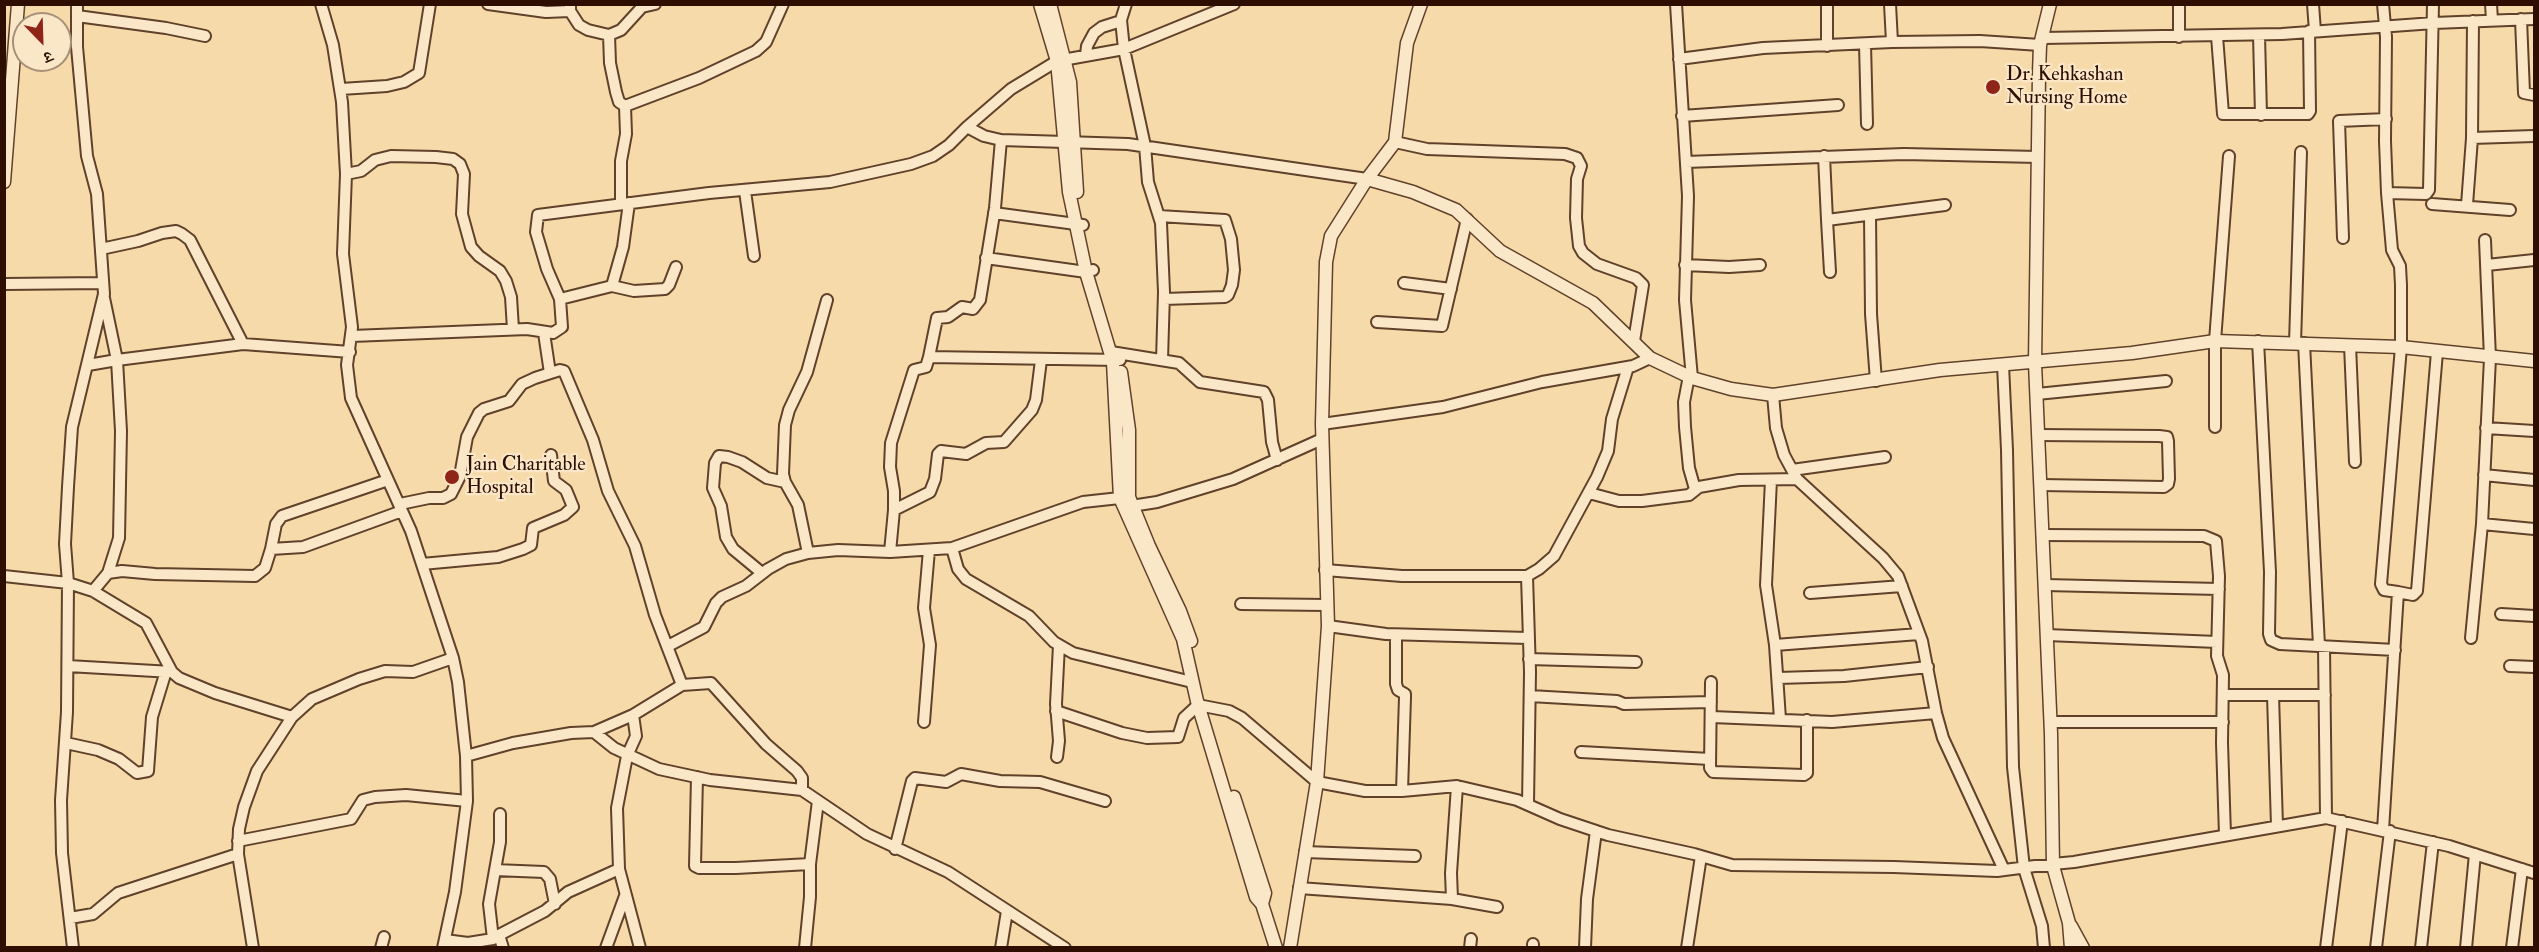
<!DOCTYPE html>
<html>
<head>
<meta charset="utf-8">
<style>
  body { margin:0 }
  #map { position:relative; width:2539px; height:952px; overflow:hidden; background:#f7daaa; font-family:"IM FELL Double Pica","Noto Serif Devanagari",serif }
  canvas { display:block }
  .frame { position:absolute; inset:0; border:6px solid #2d0e00; pointer-events:none }
  .north { position:absolute; left:12px; top:12px; width:60px; height:60px; box-sizing:border-box; background:#fae7c8; border:2px solid #a89078; border-radius:50%; rotate:157deg; font-size:16px; font-weight:700; line-height:24px; text-align:center; color:#2d0e00 }
  .north::after { content:''; display:block; margin:auto; width:21px; height:27px; background:#8f2418; clip-path:polygon(50% 0,100% 100%,50% 72%,0 100%) }
</style>
</head>
<body>
<div id="map">
<canvas width="2539" height="952"></canvas>
<div class="frame"></div>
<div class="north">उ</div>
</div>
<script>
const g = document.querySelector('canvas').getContext('2d');
g.lineJoin = 'round';
const toPath = rows => new Path2D(rows.map(r => 'M' + r).join(''));
function trace(path, color, width, dash) { g.strokeStyle = color; g.lineWidth = width; g.lineCap = dash ? 'butt' : 'round'; g.setLineDash(dash || []); g.stroke(path); }
function label(font, color, halo, rows, align = 'center') {
  g.font = font + ' "IM FELL Double Pica",serif'; g.lineWidth = 4.5; g.setLineDash([]); g.textBaseline = 'middle'; g.strokeStyle = halo; g.fillStyle = color; for (const [text, x, y, turn = 0] of rows) {
    g.save(); g.translate(x, y); g.rotate((+turn || 0) * Math.PI / 180); g.textAlign = isNaN(turn) ? turn : align; if (halo) g.strokeText(text, 0, 0); g.fillText(text, 0, 0); g.restore();
  }
}
const minor = toPath([
  [321,4,333,45,342,102,346,174,343,254,352,327,347,365,351,398,411,531,453,658,458,682,466,756,467,801,455,892,443,948],
  [488,4,546,12,570,11],
  [570,4,570,11,579,25,588,30,609,35,610,63,616,92,619,102,625,106],
  [1126,4,1121,20,1124,49,1145,146,1148,182,1161,223,1164,292,1162,360],
  [1676,4,1688,196,1685,300,1692,378],
  [1890,4,1892,42],
  [2179,4,2179,37],
  [2313,4,2315,31],
  [2383,4,2386,37,2385,141,2387,193,2392,250,2400,266,2401,285,2401,347,2381,584,2384,590,2398,592],
  [2491,4,2492,20],
  [77,16,166,28,205,36],
  [2521,19,2524,93,2534,95],
  [609,35,621,30,642,7,655,4],
  [2259,35,2261,115],
  [2217,36,2223,114,2308,114,2310,111,2309,31],
  [2042,38,2282,34,2434,23,2534,19],
  [1865,44,1867,124],
  [1827,46,1827,4],
  [1086,55,1087,46,1094,33,1102,27,1121,21],
  [1679,59,1763,48,1892,42,1980,41,2040,45],
  [341,89,387,86,404,82,419,73,430,4],
  [1682,116,1838,105],
  [967,127,984,136,1001,140,1128,144,1367,179],
  [2472,138,2473,21],
  [1001,140,995,208,980,300,973,309,962,307,948,317,937,318,929,357,1120,360],
  [1395,142,1427,149,1565,154,1577,158,1581,166,1577,179,1576,218,1579,246,1583,253,1597,264,1636,278,1643,285,1634,341],
  [1824,156,1827,220,1945,205],
  [1686,162,1904,154,2038,157],
  [346,174,361,171,375,160,391,156,436,157,453,159,460,164,464,174,462,214,471,247,479,256,500,271,506,281,511,297,513,329],
  [745,191,754,256],
  [2387,193,2426,194,2429,190,2433,4],
  [621,204,621,161,626,134,625,106,699,78,756,51,766,42,783,4],
  [2432,204,2510,210],
  [2467,205,2472,138,2534,136],
  [994,213,1083,225],
  [1870,215,1871,314,1876,381],
  [1159,216,1225,220,1231,239,1234,270,1232,285,1228,295,1225,297,1164,299],
  [1827,220,1830,272],
  [2343,238,2339,121,2386,119],
  [101,249,138,241,162,233,176,231,182,234,190,240,243,344],
  [986,258,1086,272,1093,270],
  [1685,265,1729,267,1760,265],
  [2487,265,2534,260],
  [1404,283,1451,289],
  [4,284,103,283],
  [612,286,623,247,629,203],
  [104,298,117,360,243,344,350,352],
  [560,299,612,286,634,291,665,289,669,285,676,267],
  [1377,322,1442,326,1467,219],
  [544,333,550,373],
  [352,336,527,329,553,333,562,327,560,299,547,269,536,232,538,215,709,193,830,182,911,164,933,156,949,145,967,127,1011,89,1057,61,1124,49,1234,4],
  [2258,341,2270,572,2269,634,2271,640,2280,644,2395,650],
  [2295,343,2301,152],
  [2304,343,2319,646],
  [2350,345,2355,462],
  [1111,352,1179,363,1200,382,1264,392,1268,400,1272,442,1277,460],
  [88,365,117,360,121,431,119,538,108,573,93,591],
  [2003,365,2007,450,2013,767,2024,868,2042,926,2044,948],
  [1689,376,1684,402,1685,427,1689,468,1695,489],
  [2037,394,2166,381],
  [1773,395,1776,428,1784,455,1797,479,1883,558,1898,576,1922,641,1936,713,1943,738,2004,870],
  [1322,424,1443,407,1542,382,1633,366,1650,358],
  [2215,427,2215,341,2229,156],
  [2486,428,2534,431],
  [2038,435,2159,436,2167,437,2168,441,2169,479,2168,484,2164,487,2041,485],
  [1792,470,1885,457],
  [2484,475,2534,480],
  [388,480,282,516,276,524,271,549,303,547,402,511],
  [1771,480,1766,585,1775,645,1780,719],
  [1589,493,1619,501,1642,501,1689,495,1699,487,1739,480,1797,479],
  [400,504,429,498,443,498,451,494,460,476,467,437,479,413,484,409,509,401,522,384,535,378,560,370,564,371,593,440,608,491,635,546,655,615,682,685,711,683,766,744,797,771,802,778,802,790],
  [1125,507,1157,502,1233,479,1322,439],
  [894,510,930,492,935,479,938,454,941,451,966,454,986,443,1004,442,1032,410,1036,400,1041,360],
  [2482,524,2534,529],
  [2043,535,2204,536,2216,541,2219,576,2217,656,2223,675,2222,743,2225,835],
  [952,548,1083,502,1129,497],
  [890,552,894,510,894,491,890,467,891,443,914,370,926,367,929,357],
  [808,553,798,505,785,482,783,474,785,425,789,410,807,372,827,300],
  [422,564,498,557,523,549,531,545,533,528,564,515,573,507,566,490,554,481,551,455],
  [1325,570,1402,576,1527,576,1539,569,1554,556,1597,477,1608,451,1612,419,1628,367],
  [108,573,122,571,155,574,255,576,265,568,271,549],
  [762,573,733,549,726,537,721,506,713,488,715,463,719,456,728,457,742,462,767,478,785,482],
  [4,576,68,583,93,591,146,623,172,672,179,678,215,693,292,717],
  [1527,576,1530,672,1528,804],
  [2045,585,2219,589],
  [1810,593,1902,586],
  [1241,604,1327,605],
  [2501,614,2534,616],
  [1328,626,1386,634,1528,638],
  [1396,635,1396,684,1398,690,1405,694,1405,697,1402,791],
  [2047,635,2217,642],
  [2471,638,2482,524,2490,358,2485,240],
  [1775,645,1919,634],
  [668,646,704,627,716,603,722,597,746,586,768,569,786,559,808,553,838,550,890,552,952,548,958,569,966,579,1029,616,1054,642,1073,653,1192,682],
  [2324,646,2326,818],
  [1529,659,1636,662],
  [68,666,172,672],
  [2510,666,2534,667],
  [1778,678,1844,676,1928,667],
  [1711,682,1710,768,1713,772,1804,775,1807,773,1807,720],
  [2224,695,2325,695],
  [2273,695,2277,826],
  [1530,696,1617,701,1624,704,1711,702],
  [1056,711,1122,733,1147,738,1178,737,1184,718,1198,705,1229,711,1242,718,1317,782,1365,791,1402,791,1457,786,1517,800,1560,819,1608,835,1694,854,1732,865,1894,867,1997,871,2035,866,2053,866],
  [633,715,636,736,627,756,617,808,619,869,640,948],
  [1712,717,1832,722,1936,713],
  [924,722,930,645,924,608,929,550],
  [2051,722,2223,722],
  [594,732,614,748,659,769,710,780,802,790,867,834,948,872,1065,948],
  [66,743,98,750,119,759,137,773,148,771,152,717,166,671],
  [1581,752,1710,759],
  [466,756,513,743,571,733,594,732,633,715,682,685],
  [1057,757,1059,741,1056,704,1059,645],
  [697,777,695,866,699,868,736,868,810,864],
  [1457,786,1451,873,1452,899,1497,907],
  [2383,830,2398,592,2413,595,2417,591,2437,352],
  [238,841,351,819,363,800,375,797,406,795,467,801],
  [895,849,912,781,915,778,946,782,961,774,1000,781,1040,782,1105,801],
  [1305,852,1415,856],
  [2053,864,2074,862,2326,818,2449,846,2534,873],
  [495,870,544,872,550,879,555,904],
  [1299,888,1452,899],
  [70,918,93,914,118,893,238,854],
  [499,935,545,911,568,892,619,869],
  [493,939,489,904,500,842,500,814],
  [445,940,468,943,493,939,499,935,503,948],
  [73,948,62,853,61,800,67,712,68,583,65,544,68,487,72,427,104,294,97,194,87,156,77,47,77,4],
  [253,948,238,854,239,829,244,807,257,771,292,717,312,699,359,679,385,671,413,672,453,658],
  [381,948,384,937],
  [606,948,625,896],
  [805,948,810,897,810,864,818,801],
  [1001,948,1007,911],
  [1470,948,1471,939],
  [1533,948,1533,944],
  [1585,948,1587,899,1596,831],
  [1687,948,1701,856],
  [2326,948,2342,821],
  [2376,948,2390,831],
  [2421,948,2433,842],
  [2466,948,2475,854],
  [2512,948,2522,869]
]);
const tertiary = toPath([
  [1040,4,1057,61,1069,192,1086,272,1113,362,1120,498,1183,639,1197,701,1256,897,1262,904,1276,948],
  [1050,4,1070,82,1077,192],
  [2050,4,2040,45,2039,74,2035,363,2051,734,2053,866,2069,923,2071,948],
  [1367,179,1413,192,1456,210,1500,251,1593,303,1650,358,1692,378,1731,389,1773,395,1940,370,2132,353,2215,341,2401,347,2534,361],
  [4,182,18,4],
  [1121,372,1129,430,1129,497,1149,546,1180,611,1191,641],
  [1234,797,1265,893,1262,904],
  [2071,926,2083,948],
  [1290,948,1317,782,1328,626,1322,424,1326,262,1331,236,1367,179,1395,142,1407,43,1421,4]
]);
const markers = [
  [1993,87,8,"#8f2418"],
  [452,477,8,"#8f2418"]
];
const poiNames = [
  ["Dr. Kehkashan",2006,76],
  ["Nursing Home",2006,99],
  ["Jain Charitable",466,466],
  ["Hospital",466,489]
];
trace(minor, '#60412a', 14);
trace(tertiary, '#60412a', 15);
trace(minor, '#fae7c8', 10);
trace(tertiary, '#fae7c8', 12);
for (const [x, y, r, color] of markers) { const dot = new Path2D(); dot.arc(x, y, r, 0, 2 * Math.PI); g.fillStyle = color; g.fill(dot); trace(dot, '#fae7c8', 2); }
label('20px', '#2d0e00', '#fae7c8', poiNames, 'left');
</script>
</body>
</html>
